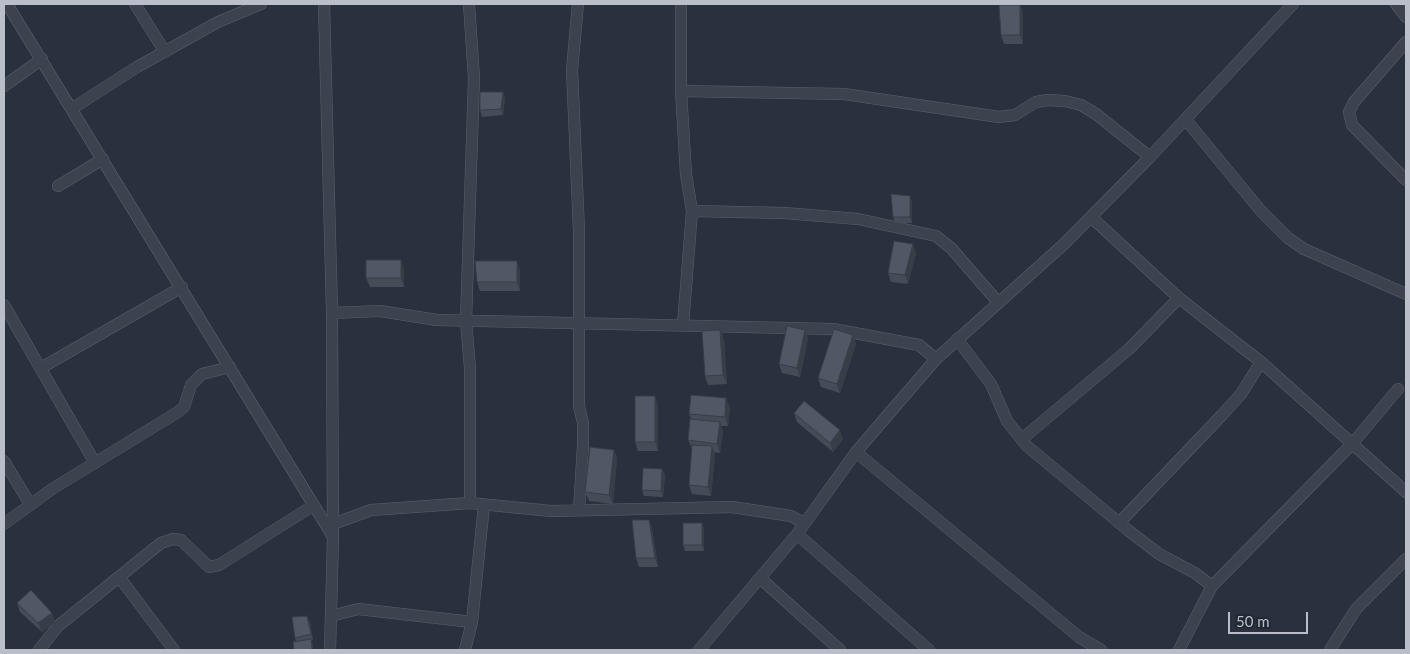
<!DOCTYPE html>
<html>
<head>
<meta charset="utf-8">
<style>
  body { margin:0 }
  #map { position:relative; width:1410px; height:654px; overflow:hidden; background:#29313e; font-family:Lato,sans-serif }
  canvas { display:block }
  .frame { position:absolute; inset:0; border:5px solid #b9bec8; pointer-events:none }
  .scale { position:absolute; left:1228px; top:612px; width:80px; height:22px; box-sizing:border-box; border:2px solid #b9bec8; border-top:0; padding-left:6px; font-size:15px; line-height:18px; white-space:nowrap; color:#b9bec8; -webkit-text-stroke:4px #212833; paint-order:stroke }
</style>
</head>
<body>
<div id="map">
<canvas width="1410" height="654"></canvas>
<div class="frame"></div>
<div class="scale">50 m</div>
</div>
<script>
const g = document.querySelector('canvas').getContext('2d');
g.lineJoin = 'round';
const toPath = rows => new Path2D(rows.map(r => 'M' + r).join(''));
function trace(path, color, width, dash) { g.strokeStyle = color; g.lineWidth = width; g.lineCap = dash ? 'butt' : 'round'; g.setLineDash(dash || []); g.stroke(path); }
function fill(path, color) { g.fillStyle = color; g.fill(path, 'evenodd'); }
const minor = toPath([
  [7,4,332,535],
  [135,4,165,52],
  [324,4,332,313,333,537,330,650],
  [469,4,474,78,466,321,470,368,470,503],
  [578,4,572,70,579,231,579,406,583,423,583,445,579,510],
  [681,4,681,91,686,174,692,211,683,325],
  [1396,4,1406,17],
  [1406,42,1354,102,1349,112,1352,125,1406,180],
  [4,86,42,59],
  [681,91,844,94,999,117,1015,115,1036,102,1048,100,1065,101,1081,105,1096,114,1150,157],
  [73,108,137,67,218,22,261,4],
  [1186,120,1261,211,1288,238,1304,249,1406,294],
  [58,186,103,159],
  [692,211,784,213,858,219,936,236,951,248,997,301],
  [1091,217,1179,298,1261,362,1406,492],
  [4,305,95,463],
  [332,313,380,311,437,320,833,329,919,345,936,359],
  [957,339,991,384,1007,421,1027,446,1129,531,1159,554,1195,573,1212,586,1179,650],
  [41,368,182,287],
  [1022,439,1129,349,1179,298],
  [856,452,1079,637,1101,650],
  [4,461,30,504],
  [1119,523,1222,415,1241,394,1261,362],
  [4,524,52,489,178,412,184,407,191,385,202,374,230,367],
  [333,524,371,510,470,503,551,511,732,507,791,516,804,523],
  [797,534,929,650],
  [120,578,174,650],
  [760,578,840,650],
  [1212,586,1352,444,1398,389],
  [331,616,358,609,472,622],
  [39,650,58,626,161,543,173,539,181,540,209,567,219,565,314,505],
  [465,650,472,622,484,505],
  [699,650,797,534,856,452,936,359,1064,244,1150,157,1293,4],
  [1330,650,1356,609,1406,559]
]);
const wall = toPath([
  [1020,5,1023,14,1023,44,1004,44,1001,35],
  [503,92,505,98,503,115,482,117,480,110],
  [912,202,912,223,895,223,893,217],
  [916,253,908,284,891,282,888,273],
  [404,269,404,287,370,287,366,278],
  [520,270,520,291,480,291,477,282],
  [720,330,724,339,727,384,708,385,705,376],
  [805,330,808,339,800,377,782,373,779,364],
  [853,335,856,344,840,393,821,387,818,378],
  [658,405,658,451,638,451,635,442],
  [730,407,728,426,721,426,723,431,720,453,714,452,715,455,711,496,692,494,689,485,692,449,688,440,691,419,689,414],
  [794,413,843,439,833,452,797,422],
  [614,450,617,459,613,504,589,501,585,492],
  [662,469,665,475,663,497,644,496,642,490],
  [649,520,652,529,658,567,639,567,636,558],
  [702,523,704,529,704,551,685,551,683,545],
  [17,603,52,613,55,622,42,632,20,612],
  [310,622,313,640,311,641,313,645,313,650,294,650,296,642,295,638]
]);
const shadedWall = toPath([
  [1020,5,1023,14,1023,44,1020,35],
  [503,92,505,98,503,115,501,109],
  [910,196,912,202,912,223,910,217],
  [913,244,916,253,908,284,905,275],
  [401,260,404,269,404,287,401,278],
  [517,261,520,270,520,291,517,282],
  [720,330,724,339,727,384,723,375],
  [805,330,808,339,800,377,797,368],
  [853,335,856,344,840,393,837,384],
  [655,396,658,405,658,451,655,442],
  [726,398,730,407,728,426,725,417],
  [720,422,723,431,720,453,717,444],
  [840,430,843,439,833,452,830,443],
  [712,446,715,455,711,496,708,487],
  [614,450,617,459,613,504,609,495],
  [662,469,665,475,663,497,661,491],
  [649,520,652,529,658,567,655,558],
  [702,523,704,529,704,551,702,545],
  [52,613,55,622,42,632,38,623],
  [307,616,310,622,313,640,311,634],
  [311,639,313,645,313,650,312,650]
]);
const building = toPath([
  [999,5,1020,5,1020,35,1001,35,999,5],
  [480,92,503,92,501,109,480,110,480,92],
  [891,194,910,196,910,217,893,217,891,194],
  [894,241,913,244,905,275,888,273,894,241],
  [366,260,401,260,401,278,366,278,366,260],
  [475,261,517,261,517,282,477,282,475,261],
  [787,326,805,330,797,368,779,364,787,326],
  [834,329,853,335,837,384,818,378,834,329],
  [720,330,723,375,705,376,702,331,720,330],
  [691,395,726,398,725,417,689,414,691,395],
  [635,396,655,396,655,442,635,442,635,396],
  [804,401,840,430,830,443,794,413,804,401],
  [690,419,720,422,717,444,688,440,690,419],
  [692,445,712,446,708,487,689,485,692,445],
  [590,447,614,450,609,495,585,492,590,447],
  [643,468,662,469,661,491,642,490,643,468],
  [632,520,649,520,655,558,636,558,632,520],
  [683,523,702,523,702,545,683,545,683,523],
  [31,590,52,613,38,623,17,603,31,590],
  [307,616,311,634,295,638,292,617,307,616],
  [311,639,312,650,294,650,293,642,311,639]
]);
trace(minor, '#5b616b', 12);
trace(minor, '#3d434e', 11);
fill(wall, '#454c58');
fill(shadedWall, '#383e47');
fill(building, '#505866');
trace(building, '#383e47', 1);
</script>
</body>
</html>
